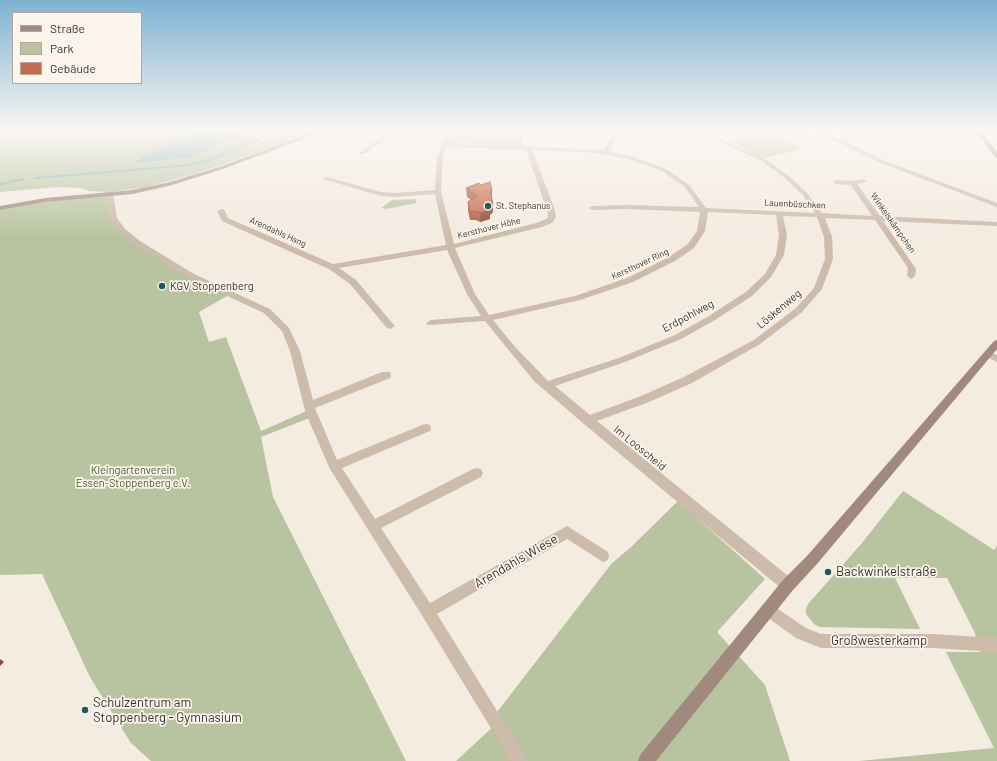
<!DOCTYPE html>
<html>
<head>
<meta charset="utf-8">
<style>
  body { margin:0 }
  #map { position:relative; width:997px; height:761px; overflow:hidden; background:#f4ebe1; font-family:Barlow,sans-serif }
  canvas { display:block }
  .legend { position:absolute; left:12px; top:12px; width:130px; height:72px; box-sizing:border-box; background:#fbf5ee; border:1px solid #aea6a0; margin:0; padding:5px 7px; list-style:none; font-size:12px; color:#3b302b }
  .legend li { display:flex; align-items:center; gap:8px; height:20px }
  .legend b { width:20px; border:1px solid #aea6a0 }
</style>
</head>
<body>
<div id="map">
<canvas width="997" height="761"></canvas>
<ul class="legend">
<li><b style="height:5px;background:#a18a7d"></b>Straße</li>
<li><b style="height:11px;background:#b8c4a0"></b>Park</li>
<li><b style="height:11px;background:#c8694b"></b>Gebäude</li>
</ul>
</div>
<script>
const g = document.querySelector('canvas').getContext('2d');
g.lineJoin = 'round';
function fill(path, color) { g.fillStyle = color; g.fill(path, 'evenodd'); }
const toPath = rows => new Path2D(rows.map(r => 'M' + r).join(''));
function trace(path, color, width, dash) { g.strokeStyle = color; g.lineWidth = width; g.lineCap = dash ? 'butt' : 'round'; g.setLineDash(dash || []); g.stroke(path); }
function label(font, color, halo, rows, align = 'center') {
  g.font = font + ' Barlow,sans-serif'; g.lineWidth = 3.5; g.setLineDash([]); g.textBaseline = 'middle'; g.strokeStyle = halo; g.fillStyle = color; for (const [text, x, y, turn = 0] of rows) {
    g.save(); g.translate(x, y); g.rotate((+turn || 0) * Math.PI / 180); g.textAlign = isNaN(turn) ? turn : align; if (halo) g.strokeText(text, 0, 0); g.fillText(text, 0, 0); g.restore();
  }
}
const green = toPath([
  [7,130,201,130,136,160,135,163,189,158,254,130,258,130,250,136,264,142,291,130,317,130,204,171,147,187,109,192,89,191,80,188,59,187,0,192,0,135],
  [454,130,521,130,522,146,448,143],
  [762,131,797,146,802,149,764,158,734,143],
  [109,195,120,232,229,295,199,312,209,342,226,337,261,431,309,410,312,417,261,437,273,497,406,761,151,761,131,743,90,677,42,574,0,575,0,210,51,201],
  [416,199,416,203,387,209,381,208,392,200],
  [903,491,994,550,997,546,997,761,859,761,994,748,946,652,981,652,974,631,947,578,895,578,920,629,820,627,814,624,806,614,806,609,808,604,862,543],
  [678,501,765,579,717,632,765,685,790,761,456,761,496,724,494,716,612,563,630,548]
]);
const water = toPath([
  [201,130,254,130,189,158,135,163,136,160]
]);
const stream = toPath([
  [35,178,189,165,210,160,278,130],
  [0,184,23,179]
]);
const street = toPath([
  [0,130,6,130,0,134,0,130],
  [389,130,395,130,393,134,364,154,360,154,360,152,388,132,389,130],
  [446,130,452,130,448,143,604,150,613,134,622,130,630,130,617,136,610,152,631,156,666,169,689,185,706,208,815,213,802,194,786,179,760,160,694,130,702,130,764,158,790,177,806,192,822,213,872,216,851,185,836,184,833,182,836,180,853,181,863,179,866,181,865,182,857,184,880,216,997,222,997,226,883,221,916,269,915,276,911,279,907,276,908,269,906,265,875,220,825,218,832,237,833,259,822,289,802,312,760,344,692,383,649,402,597,421,793,580,795,585,793,590,788,592,783,590,584,424,534,381,485,321,428,325,426,323,431,320,481,316,467,294,447,250,339,268,356,280,393,324,395,326,390,329,387,328,350,284,329,269,222,221,217,211,221,209,224,209,228,218,333,264,446,245,435,194,396,197,381,196,323,179,326,177,381,192,396,193,435,190,437,157,446,130],
  [446,147,526,150,547,210,548,217,546,219,536,223,454,244,441,192,443,157,446,147],
  [532,150,597,153,628,159,662,171,685,187,699,207,626,205,593,206,589,208,593,210,626,209,700,212,697,231,688,244,669,257,627,278,575,296,489,315,475,294,455,248,542,227,552,223,556,217,555,210,532,150],
  [708,212,776,215,779,235,776,255,765,274,746,292,709,316,675,335,619,358,548,381,516,348,493,320,580,300,633,282,675,261,694,248,705,231,708,212],
  [783,216,817,217,824,237,825,259,814,288,796,308,754,340,684,377,641,396,590,415,555,386,625,362,681,339,715,320,752,296,771,277,784,255,787,235,783,216],
  [812,130,820,130,839,139,867,130,877,130,844,141,885,161,997,203,997,207,881,163,812,130],
  [981,130,997,130,997,133,984,132,981,130],
  [110,192,113,194,117,218,125,229,140,241,194,274,270,309,289,328,300,351,313,400,382,372,390,372,391,375,390,378,315,408,337,460,422,425,426,424,430,425,431,428,430,431,342,468,375,519,473,469,477,468,481,469,483,473,481,477,381,528,430,603,567,526,608,552,609,556,608,560,603,562,567,539,437,614,528,761,511,761,423,617,330,469,306,414,290,351,282,331,264,313,188,278,134,245,119,233,109,218,107,194,110,192],
  [988,351,997,355,997,362,985,356,983,354,988,351],
  [769,603,806,628,821,634,933,634,997,638,997,652,933,648,821,648,796,638,764,615,762,610,764,605,769,603]
]);
const secondary = toPath([
  [318,130,327,130,223,169,169,186,132,194,45,202,0,210,0,206,45,198,132,190,166,183,219,167,318,130],
  [974,130,980,130,997,152,997,158,995,157,974,130],
  [997,340,997,349,817,564,793,590,656,761,638,761,640,755,783,580,807,556,994,341,997,340]
]);
const wall = toPath([
  [466,188,492,199,493,212,490,215,490,219,480,222,476,220,470,220,468,211,468,202,471,200,467,197]
]);
const shadedWall = toPath([
  [492,190,492,199,490,200,490,191],
  [493,204,493,212,490,215,490,219,480,222,480,213],
  [0,659,4,662,0,666]
]);
const building = toPath([
  [490,182,492,190,490,191,493,204,489,207,490,210,480,213,476,211,470,212,468,202,477,196,466,188,479,183,481,185,490,182]
]);
const markers = [
  [488,206,4,"#1f5a5e"],
  [162,286,4,"#1f5a5e"],
  [828,572,4,"#1f5a5e"],
  [85,710,4,"#1f5a5e"]
];
const farStreetnames = [
  ["Lauenbüschken",795,204,3],
  ["Winkelskämpchen",893,223,55],
  ["Kersthover Höhe",489,228,-14],
  ["Arendahls Hang",278,232,24],
  ["Kersthover Ring",640,264,-25]
];
const farPoinames = [
  ["St. Stephanus",496,206]
];
const poiNames = [
  ["KGV Stoppenberg",170,286]
];
const streetNames = [
  ["Löskenweg",779,309,-40],
  ["Erdpohlweg",688,316,-28],
  ["Im Looscheid",640,448,39]
];
const parkNames = [
  ["Kleingartenverein",133,470],
  ["Essen-Stoppenberg e.V.",133,483]
];
const nearStreetnames = [
  ["Arendahls Wiese",516,561,-30],
  ["Großwesterkamp",879,641]
];
const nearPoinames = [
  ["Backwinkelstraße",836,572],
  ["Schulzentrum am",93,703],
  ["Stoppenberg - Gymnasium",93,718]
];
fill(green, '#b8c4a0');
fill(water, '#7fb0b2');
trace(stream, '#7fb0b2', 2);
fill(street, '#cdbbac');
fill(secondary, '#a18a7d');
fill(wall, '#ac5a40');
fill(shadedWall, '#8c4a34');
fill(building, '#c8694b');
trace(building, '#8c4a34', 1);
const sky = g.createLinearGradient(0, 0, 0, 237);
sky.addColorStop(0, '#7eb2d2');
sky.addColorStop(0.55, '#faf6f2');
sky.addColorStop(1, '#faf6f200');
g.fillStyle = sky;
g.fillRect(0, 0, 997, 237);
for (const [x, y, r, color] of markers) { const dot = new Path2D(); dot.arc(x, y, r, 0, 2 * Math.PI); g.fillStyle = color; g.fill(dot); trace(dot, '#fbf5ee', 1.5); }
label('9px', '#3b302b', '#fbf5ee', farStreetnames);
label('9px', '#3b302b', '#fbf5ee', farPoinames, 'left');
label('11px', '#3b302b', '#fbf5ee', poiNames, 'left');
label('11px', '#3b302b', '#fbf5ee', streetNames);
label('11px', '#4a5a2e', '#fbf5ee', parkNames);
label('13px', '#3b302b', '#fbf5ee', nearStreetnames);
label('13px', '#3b302b', '#fbf5ee', nearPoinames, 'left');
</script>
</body>
</html>
